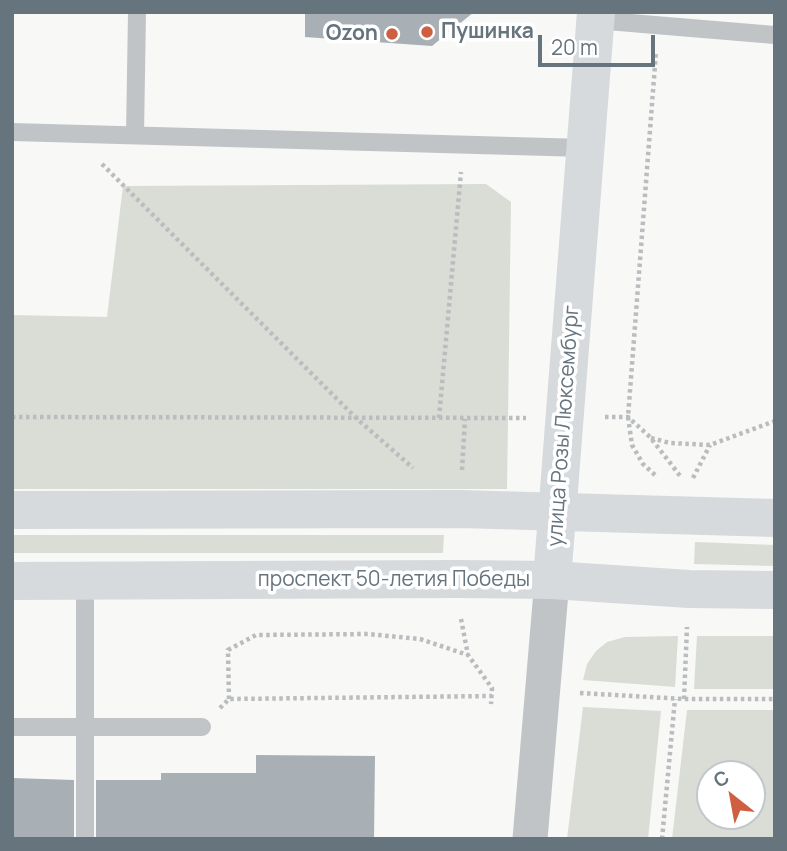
<!DOCTYPE html>
<html>
<head>
<meta charset="utf-8">
<style>
  body { margin:0 }
  #map { position:relative; width:787px; height:851px; overflow:hidden; background:#f8f8f6; font-family:Manrope,sans-serif }
  canvas { display:block }
  .frame { position:absolute; inset:0; border:14px solid #66747e; pointer-events:none }
  .north { position:absolute; left:696px; top:760px; width:70px; height:70px; box-sizing:border-box; background:#fff; border:2px solid #c2c7cb; border-radius:50%; rotate:329deg; font-size:19px; font-weight:700; line-height:28px; text-align:center; color:#66747e }
  .north::after { content:''; display:block; margin:auto; width:24px; height:32px; background:#ce5f41; clip-path:polygon(50% 0,100% 100%,50% 72%,0 100%) }
  .scale { position:absolute; left:538px; top:35px; width:117px; height:32px; box-sizing:border-box; border:4px solid #66747e; border-top:0; padding-left:9px; font-size:21px; line-height:24px; white-space:nowrap; color:#66747e; -webkit-text-stroke:5px #fff; paint-order:stroke }
</style>
</head>
<body>
<div id="map">
<canvas width="787" height="851"></canvas>
<div class="frame"></div>
<div class="north">С</div>
<div class="scale">20 m</div>
</div>
<script>
const g = document.querySelector('canvas').getContext('2d');
g.lineJoin = 'round';
function fill(path, color) { g.fillStyle = color; g.fill(path, 'evenodd'); }
const toPath = rows => new Path2D(rows.map(r => 'M' + r).join(''));
function trace(path, color, width, dash) { g.strokeStyle = color; g.lineWidth = width; g.lineCap = dash ? 'butt' : 'round'; g.setLineDash(dash || []); g.stroke(path); }
function label(font, color, halo, rows, align = 'center') {
  g.font = font + ' Manrope,sans-serif'; g.lineWidth = 7; g.setLineDash([]); g.textBaseline = 'middle'; g.strokeStyle = halo; g.fillStyle = color; for (const [text, x, y, turn = 0] of rows) {
    g.save(); g.translate(x, y); g.rotate((+turn || 0) * Math.PI / 180); g.textAlign = isNaN(turn) ? turn : align; if (halo) g.strokeText(text, 0, 0); g.fillText(text, 0, 0); g.restore();
  }
}
const green = toPath([
  [486,184,511,202,507,489,12,489,12,315,107,317,123,186],
  [12,535,444,535,443,553,12,553],
  [695,542,775,545,775,566,694,564],
  [678,636,675,687,583,680,587,664,596,651,607,642,625,637],
  [697,636,775,636,775,689,694,689],
  [583,707,661,711,648,839,567,839],
  [687,710,775,710,775,839,672,839],
  [752,774,752,816,710,816,710,774]
]);
const building = toPath([
  [305,12,474,12,432,46,305,37],
  [256,755,375,756,374,839,96,839,96,780,161,780,161,773,256,773],
  [12,778,74,780,74,839,12,839]
]);
const path = toPath([
  [102,164,356,418,413,468],
  [12,417,526,418],
  [605,417,628,417,650,437,681,477],
  [439,418,461,172],
  [651,438,670,443,710,445,775,421],
  [462,470,465,419],
  [655,475,643,464,632,445,628,417,656,52],
  [693,478,710,445],
  [461,619,468,655,492,688,491,704],
  [580,693,684,699,775,699],
  [229,699,228,650,256,635,368,634,420,639,468,655],
  [684,699,687,627],
  [220,708,229,699,492,696],
  [662,839,675,699]
]);
const lane = toPath([
  [595,20,775,35],
  [12,132,584,148],
  [135,135,137,12],
  [12,727,202,727],
  [85,839,85,581]
]);
const street = toPath([
  [530,839,552,580]
]);
const secondary = toPath([
  [552,580,596,12]
]);
const primary = toPath([
  [12,510,459,509,775,518],
  [12,581,458,579,552,580,689,589,775,590]
]);
const markers = [
  [427,32,7,"#ce5f41"],
  [392,34,7,"#ce5f41"]
];
const poiNames = [
  ["Пушинка",441,32],
  ["Ozon",378,34,"right"]
];
const streetNames = [
  ["улица Розы Люксембург",564,426,-86],
  ["проспект 50-летия Победы",394,580]
];
fill(green, '#d9ddd6');
fill(building, '#a8afb5');
trace(path, '#babdbf', 4.5, [3.5, 3.5]);
trace(lane, '#c0c4c7', 18);
trace(street, '#c0c4c7', 35);
trace(secondary, '#d6dadd', 38);
trace(primary, '#d6dadd', 38);
for (const [x, y, r, color] of markers) { const dot = new Path2D(); dot.arc(x, y, r, 0, 2 * Math.PI); g.fillStyle = color; g.fill(dot); trace(dot, '#fff', 2.5); }
label('bold 21px', '#66747e', '#fff', poiNames, 'left');
label('21px', '#66747e', '#fff', streetNames);
</script>
</body>
</html>
